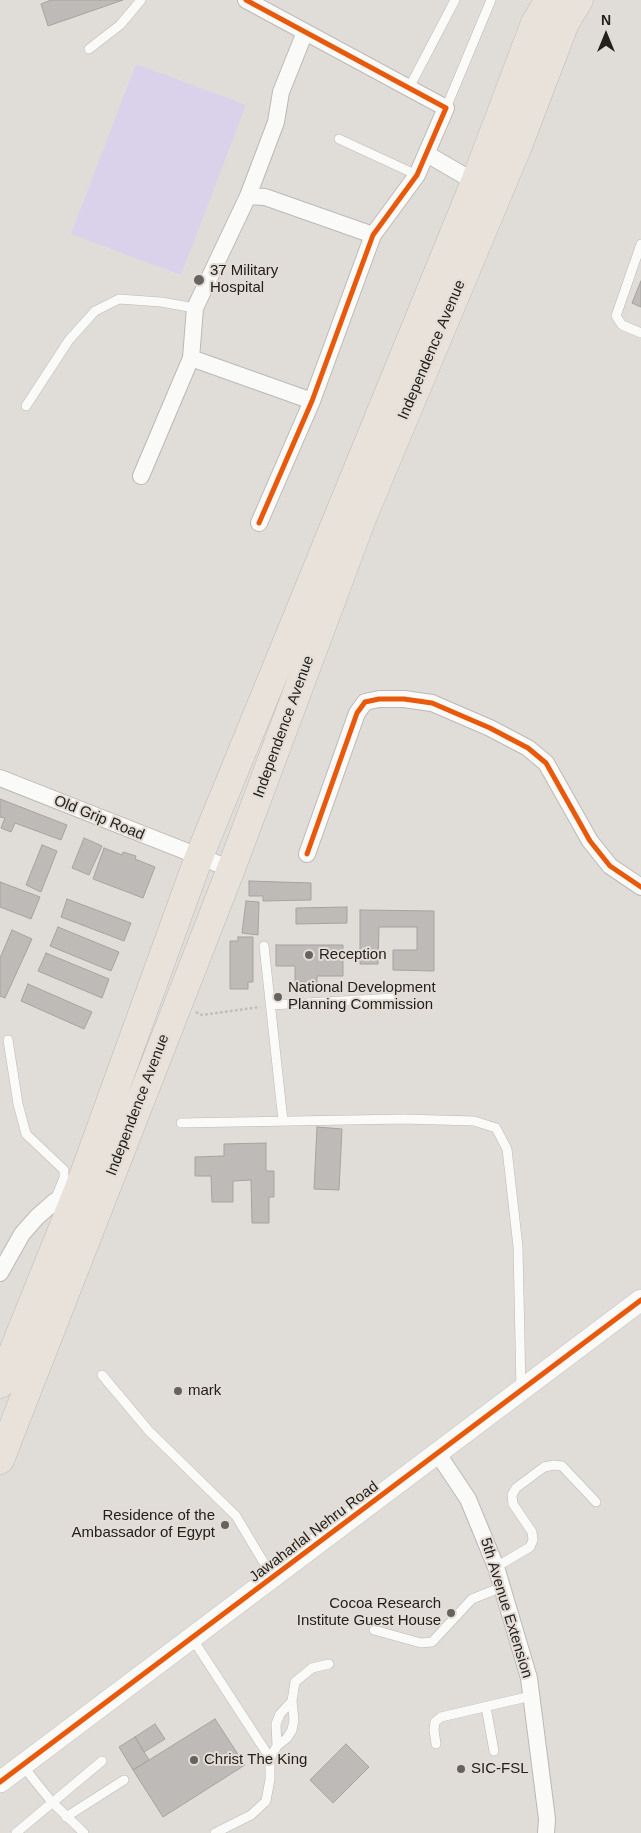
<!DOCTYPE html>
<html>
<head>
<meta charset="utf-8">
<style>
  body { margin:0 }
  #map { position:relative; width:641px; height:1833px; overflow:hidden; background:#e0ddd9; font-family:Helvetica,sans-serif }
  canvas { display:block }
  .north { position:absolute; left:581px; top:10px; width:50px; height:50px; -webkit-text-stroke:4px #e3ddd6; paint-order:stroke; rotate:0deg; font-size:14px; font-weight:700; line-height:20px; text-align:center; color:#23211e }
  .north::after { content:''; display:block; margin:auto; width:18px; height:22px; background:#23211e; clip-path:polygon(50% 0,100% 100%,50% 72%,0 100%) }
</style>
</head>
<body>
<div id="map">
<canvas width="641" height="1833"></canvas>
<div class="north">N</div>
</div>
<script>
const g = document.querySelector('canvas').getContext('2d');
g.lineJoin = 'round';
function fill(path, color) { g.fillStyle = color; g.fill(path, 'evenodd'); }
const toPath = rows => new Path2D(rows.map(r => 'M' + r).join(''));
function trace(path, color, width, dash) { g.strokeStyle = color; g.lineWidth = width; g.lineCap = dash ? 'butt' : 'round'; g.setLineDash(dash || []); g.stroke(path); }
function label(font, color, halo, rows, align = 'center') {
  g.font = font + ' Helvetica,sans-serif'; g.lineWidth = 4; g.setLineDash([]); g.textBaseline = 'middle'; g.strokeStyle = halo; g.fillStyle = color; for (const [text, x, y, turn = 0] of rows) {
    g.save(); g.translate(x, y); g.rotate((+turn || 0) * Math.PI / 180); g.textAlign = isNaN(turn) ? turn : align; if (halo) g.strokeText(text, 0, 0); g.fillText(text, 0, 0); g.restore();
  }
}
const green = toPath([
  [136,64,246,105,181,275,71,234]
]);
const building = toPath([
  [51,0,123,0,48,26,41,4,51,0],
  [641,281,641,307,632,303,641,281],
  [0,799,67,825,61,840,15,823,11,832,1,828,5,818,0,817,0,799],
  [84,838,102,846,89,875,72,868,84,838],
  [42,845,57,851,41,892,26,885,42,845],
  [104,848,122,855,123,852,136,856,135,859,155,867,143,898,93,879,104,848],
  [249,881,311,883,311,900,263,901,263,896,249,896,249,881],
  [0,882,40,897,31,919,0,907,0,882],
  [67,899,131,923,124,941,61,917,67,899],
  [246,901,259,902,258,935,242,933,246,901],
  [347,907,347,923,296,924,296,908,347,907],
  [360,910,434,911,434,971,393,970,393,950,417,950,417,927,379,927,378,964,360,964,360,910],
  [58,927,119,952,111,971,50,946,58,927],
  [12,930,32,939,5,998,0,996,0,958,12,930],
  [238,937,253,937,253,982,248,982,248,989,230,989,230,941,238,941,238,937],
  [276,945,343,945,343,976,317,976,317,982,295,982,295,966,276,966,276,945],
  [46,953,109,979,102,998,38,971,46,953],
  [28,984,92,1012,84,1029,21,1001,28,984],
  [317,1127,342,1129,339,1190,314,1189,317,1127],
  [266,1143,266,1171,274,1171,274,1197,269,1197,269,1223,252,1223,251,1180,233,1181,233,1202,212,1202,211,1176,195,1176,195,1157,224,1156,224,1144,266,1143],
  [215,1719,245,1765,163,1817,133,1770,215,1719],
  [155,1724,165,1739,144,1752,135,1737,155,1724],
  [135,1737,149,1760,133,1770,119,1747,135,1737],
  [346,1744,369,1767,333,1803,310,1780,346,1744]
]);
const path = toPath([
  [196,1012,202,1015,260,1007]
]);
const service = toPath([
  [89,49,120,25,141,0],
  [409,88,455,0],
  [446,108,491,0],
  [339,139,417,175],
  [641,244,616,316,622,325,641,333],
  [26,406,69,340,95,311,119,299,161,302,195,308],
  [264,946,283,1121],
  [271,1005,394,998],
  [8,1040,18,1104,26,1134,64,1170,64,1178,55,1200],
  [181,1123,404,1119,474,1121,496,1128,507,1149,518,1247,521,1389],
  [102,1375,149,1431,236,1516,273,1578],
  [496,1567,530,1547,533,1540,532,1532,513,1504,512,1495,516,1488,544,1467,554,1465,562,1466,596,1502],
  [374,1630,421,1643,432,1642,472,1599,502,1587],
  [192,1638,270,1758,270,1779,266,1801,251,1815,215,1833],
  [486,1707,494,1751],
  [436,1744,434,1730,435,1722,441,1717,531,1696],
  [277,1746,276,1724,280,1714,292,1701],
  [270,1758,277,1746,287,1738,292,1730,294,1720,292,1701,295,1682,312,1668,329,1664],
  [22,1765,51,1801,84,1833],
  [66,1817,124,1780],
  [16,1833,102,1761]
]);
const minor = toPath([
  [246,0,446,108,417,175,373,235,312,401,259,523],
  [427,154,475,182],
  [248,196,276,122,281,92,305,32],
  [191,358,312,401],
  [141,476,191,358,195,308,248,196,265,197,373,235],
  [0,778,231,869],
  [307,854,357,713,365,702,379,699,404,699,432,703,490,728,528,748,546,763,590,841,610,866,641,887],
  [0,1273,22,1234,37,1217,54,1202,78,1188],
  [438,1454,468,1499,496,1567,529,1678,547,1819,546,1833]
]);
const tertiary = toPath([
  [0,1782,641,1300]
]);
const trunk = toPath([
  [0,1384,79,1188,199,857,475,182,535,23,549,0],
  [0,1460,231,869,363,516,518,146,565,23,579,0]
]);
const cycleway = toPath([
  [246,0,446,108,417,175,373,235,312,401,259,523],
  [307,854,357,713,365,702,379,699,404,699,432,703,490,728,528,748,546,763,590,841,610,866,641,887],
  [0,1782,641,1300]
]);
const markers = [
  [199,280,6,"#65635f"],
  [309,955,5,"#65635f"],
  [278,997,5,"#65635f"],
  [178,1391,5,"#65635f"],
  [225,1525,5,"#65635f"],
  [451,1613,5,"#65635f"],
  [194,1760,5,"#65635f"],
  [461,1769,5,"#65635f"]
];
const poiNames = [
  ["37 Military",210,271],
  ["Hospital",210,288],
  ["Reception",319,955],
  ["National Development",288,988],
  ["Planning Commission",288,1005],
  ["mark",188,1391],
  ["Residence of the",215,1516,"right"],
  ["Ambassador of Egypt",215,1533,"right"],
  ["Cocoa Research",441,1604,"right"],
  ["Institute Guest House",441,1621,"right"],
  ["Christ The King",204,1760],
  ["SIC-FSL",471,1769]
];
const streetNames = [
  ["Independence Avenue",432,350,-67],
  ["Independence Avenue",284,727,-70],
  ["Old Grip Road",99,818,22],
  ["Independence Avenue",138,1105,-69],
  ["Jawaharlal Nehru Road",314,1532,-37],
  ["5th Avenue Extension",506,1608,73]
];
fill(green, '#dad1ea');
fill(building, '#bdbab7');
trace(building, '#a5a29f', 1);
trace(service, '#bbb9b6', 10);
trace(minor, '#bbb9b6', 18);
trace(tertiary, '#bbb9b6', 22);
trace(trunk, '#bbbab8', 29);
trace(path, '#bdbcb9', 2.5, [2.5, 2.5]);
trace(service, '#fafaf9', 9);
trace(minor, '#fafaf9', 16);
trace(tertiary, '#fafaf9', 21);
trace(trunk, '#e8e2da', 28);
trace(cycleway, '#e8590c', 5);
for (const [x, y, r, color] of markers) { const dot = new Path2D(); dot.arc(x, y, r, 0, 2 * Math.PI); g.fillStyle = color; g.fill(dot); trace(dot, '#e3ddd6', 2); }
label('15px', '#23211e', '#e3ddd6', poiNames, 'left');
label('15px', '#23211e', '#e3ddd6', streetNames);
</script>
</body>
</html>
